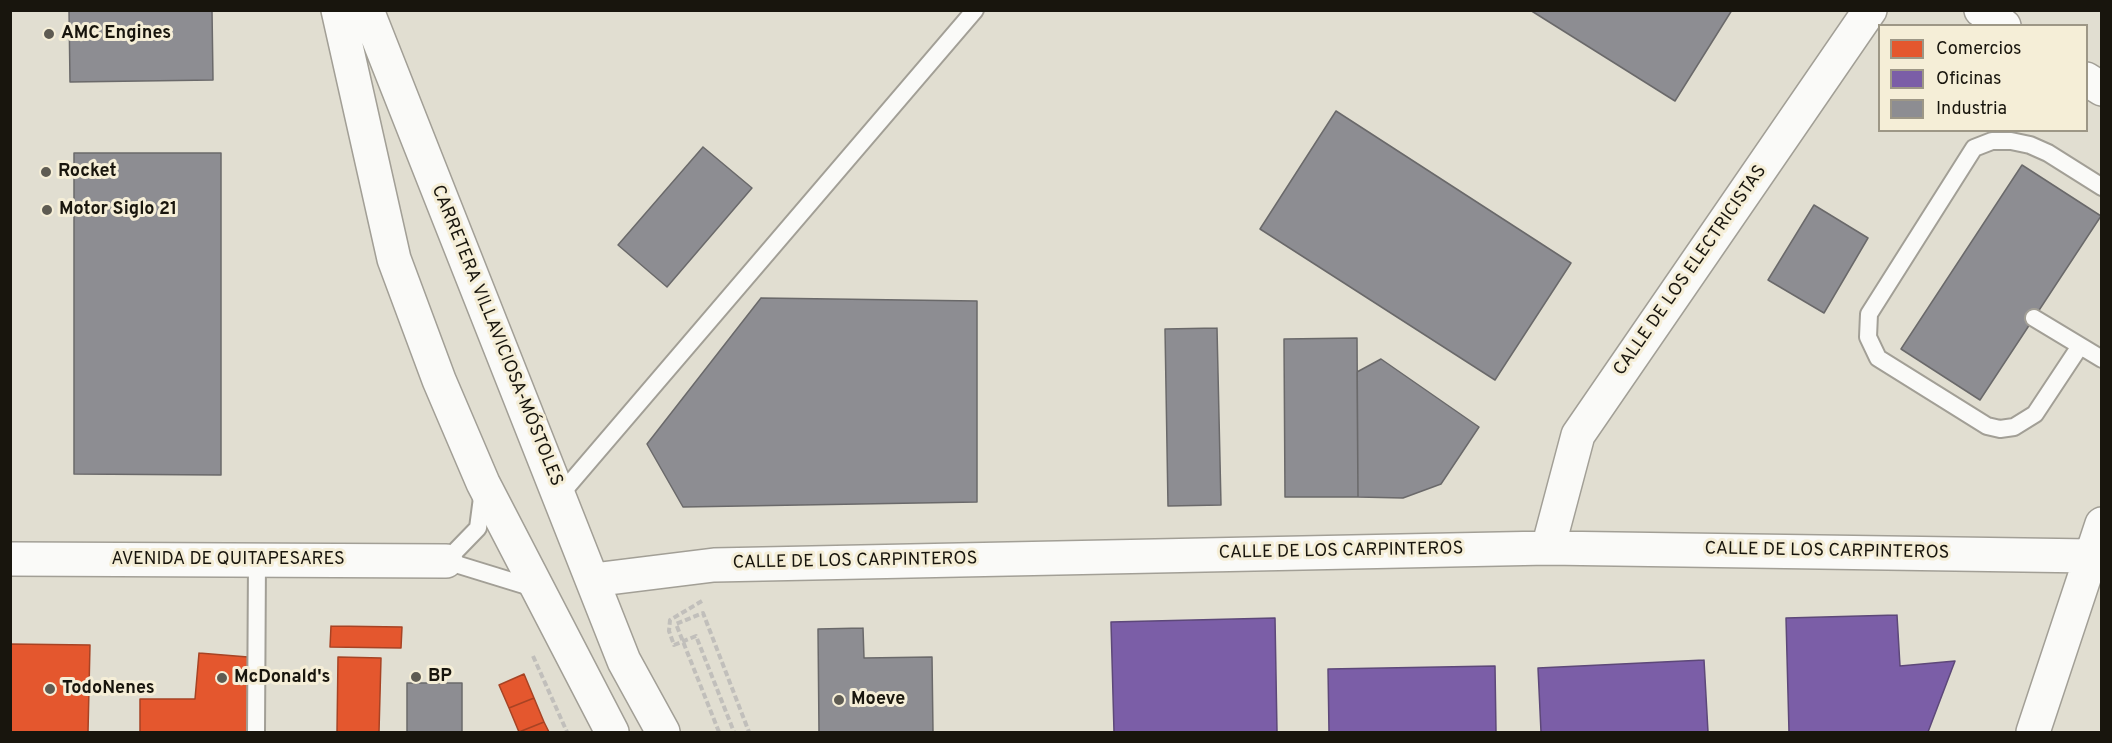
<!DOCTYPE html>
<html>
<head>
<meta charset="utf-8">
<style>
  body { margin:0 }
  #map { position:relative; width:2112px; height:743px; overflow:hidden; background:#e1ded1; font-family:Overpass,sans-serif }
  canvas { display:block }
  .frame { position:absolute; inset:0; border:12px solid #18150d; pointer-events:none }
  .legend { position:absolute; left:1878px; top:24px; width:210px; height:108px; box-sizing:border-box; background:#f5eed7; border:2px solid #9d9786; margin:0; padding:8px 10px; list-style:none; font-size:18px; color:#18150d }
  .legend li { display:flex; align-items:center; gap:12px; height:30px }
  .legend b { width:30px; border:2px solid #9d9786 }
</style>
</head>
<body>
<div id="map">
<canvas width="2112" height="743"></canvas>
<div class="frame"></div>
<ul class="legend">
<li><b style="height:16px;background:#e4572e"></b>Comercios</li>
<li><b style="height:16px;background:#7b5ea7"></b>Oficinas</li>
<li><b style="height:16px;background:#8d8d92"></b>Industria</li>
</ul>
</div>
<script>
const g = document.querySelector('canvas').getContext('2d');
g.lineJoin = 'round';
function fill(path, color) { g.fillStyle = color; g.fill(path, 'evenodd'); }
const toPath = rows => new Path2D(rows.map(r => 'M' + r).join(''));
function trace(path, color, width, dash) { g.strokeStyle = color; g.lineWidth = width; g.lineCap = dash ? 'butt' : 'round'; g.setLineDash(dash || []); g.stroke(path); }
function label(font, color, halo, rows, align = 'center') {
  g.font = font + ' Overpass,sans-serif'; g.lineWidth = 6; g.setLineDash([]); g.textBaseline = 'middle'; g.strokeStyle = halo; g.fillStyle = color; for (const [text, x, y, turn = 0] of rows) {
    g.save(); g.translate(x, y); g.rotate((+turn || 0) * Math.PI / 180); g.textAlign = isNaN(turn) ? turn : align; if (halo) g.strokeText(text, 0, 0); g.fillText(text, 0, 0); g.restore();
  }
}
const shops = toPath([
  [331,626,402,627,401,648,330,647,331,626],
  [10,644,90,645,88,732,10,732,10,644],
  [199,653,248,657,248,732,140,732,140,699,195,699,199,653],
  [338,657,381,658,379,732,337,732,338,657],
  [524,674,534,698,509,708,499,685,524,674],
  [534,698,544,722,519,732,509,708,534,698],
  [544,722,549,732,519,732,544,722]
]);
const offices = toPath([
  [1897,615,1900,666,1955,661,1928,732,1789,732,1786,618,1897,615],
  [1275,618,1277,732,1114,732,1111,622,1275,618],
  [1704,660,1708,732,1541,732,1538,668,1704,660],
  [1495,666,1496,732,1329,732,1328,669,1495,666]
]);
const industry = toPath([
  [69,10,212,10,213,80,70,82,69,10],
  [1530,10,1732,10,1675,101,1530,10],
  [1336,111,1571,263,1495,380,1260,229,1336,111],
  [703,147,752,188,667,287,618,245,703,147],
  [74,153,221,153,221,475,74,474,74,153],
  [2022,165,2101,216,1980,400,1901,349,2022,165],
  [1814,205,1868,238,1824,313,1768,280,1814,205],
  [761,298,977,301,977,502,683,507,647,444,761,298],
  [1217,328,1221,505,1168,506,1165,329,1217,328],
  [1357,338,1358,497,1285,497,1284,339,1357,338],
  [1381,359,1479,427,1441,484,1403,498,1358,497,1357,372,1381,359],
  [863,628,864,658,932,657,933,732,819,732,818,629,863,628],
  [407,683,462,683,462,732,407,732,407,683]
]);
const path = toPath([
  [702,601,670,620,669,631,674,645,696,636,734,732],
  [533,656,567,732]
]);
const service = toPath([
  [2034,318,2102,359],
  [2080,346,2035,414,2014,427,2000,429,1987,426,1878,358,1868,337,1869,314,1974,148,1992,141,2011,141,2030,145,2048,153,2102,187],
  [483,490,478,528,446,561,537,589],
  [560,495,975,10],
  [256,732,257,560]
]);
const minor = toPath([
  [1981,10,2004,26],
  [2086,79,2102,89],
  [1548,548,1578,435,1870,10],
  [10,559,446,561],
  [593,580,714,565,1548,548,2091,556],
  [2033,732,2102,524]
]);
const secondary = toPath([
  [338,10,394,259,439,380,483,483,612,732],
  [367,10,624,661,663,732]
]);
const pathBridge = toPath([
  [719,732,676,624,703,613,749,732]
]);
const markers = [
  [49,34,6,"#5e5b52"],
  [46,172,6,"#5e5b52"],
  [47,210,6,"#5e5b52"],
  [416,677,6,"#5e5b52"],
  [222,678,6,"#5e5b52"],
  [50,689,6,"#5e5b52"],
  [839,700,6,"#5e5b52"]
];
const poiNames = [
  ["AMC Engines",61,34],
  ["Rocket",58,172],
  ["Motor Siglo 21",59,210],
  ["BP",428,677],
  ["McDonald's",234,678],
  ["TodoNenes",62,689],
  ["Moeve",851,700]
];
const streetNames = [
  ["CALLE DE LOS ELECTRICISTAS",1691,271,-55],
  ["CARRETERA VILLAVICIOSA-MÓSTOLES",496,336,68],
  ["CALLE DE LOS CARPINTEROS",1341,552,-1],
  ["CALLE DE LOS CARPINTEROS",1827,552,1],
  ["AVENIDA DE QUITAPESARES",228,560],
  ["CALLE DE LOS CARPINTEROS",855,562,-1]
];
fill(shops, '#e4572e');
trace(shops, '#a74324', 1.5);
fill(offices, '#7b5ea7');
trace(offices, '#5d4879', 1.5);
fill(industry, '#8d8d92');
trace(industry, '#6a696a', 1.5);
trace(service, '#a29f96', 20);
trace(minor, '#a29f96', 36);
trace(secondary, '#a29f96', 36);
trace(path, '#c1bfbb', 4, [6, 3]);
trace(service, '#fafaf8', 16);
trace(minor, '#fafaf8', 33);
trace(secondary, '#fafaf8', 33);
trace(pathBridge, '#c1bfbb', 4, [6, 3]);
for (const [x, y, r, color] of markers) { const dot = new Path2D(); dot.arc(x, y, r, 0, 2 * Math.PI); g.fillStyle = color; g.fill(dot); trace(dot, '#f5eed7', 2); }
label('bold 18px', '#18150d', '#f5eed7', poiNames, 'left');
label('18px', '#18150d', '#f5eed7', streetNames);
</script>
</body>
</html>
